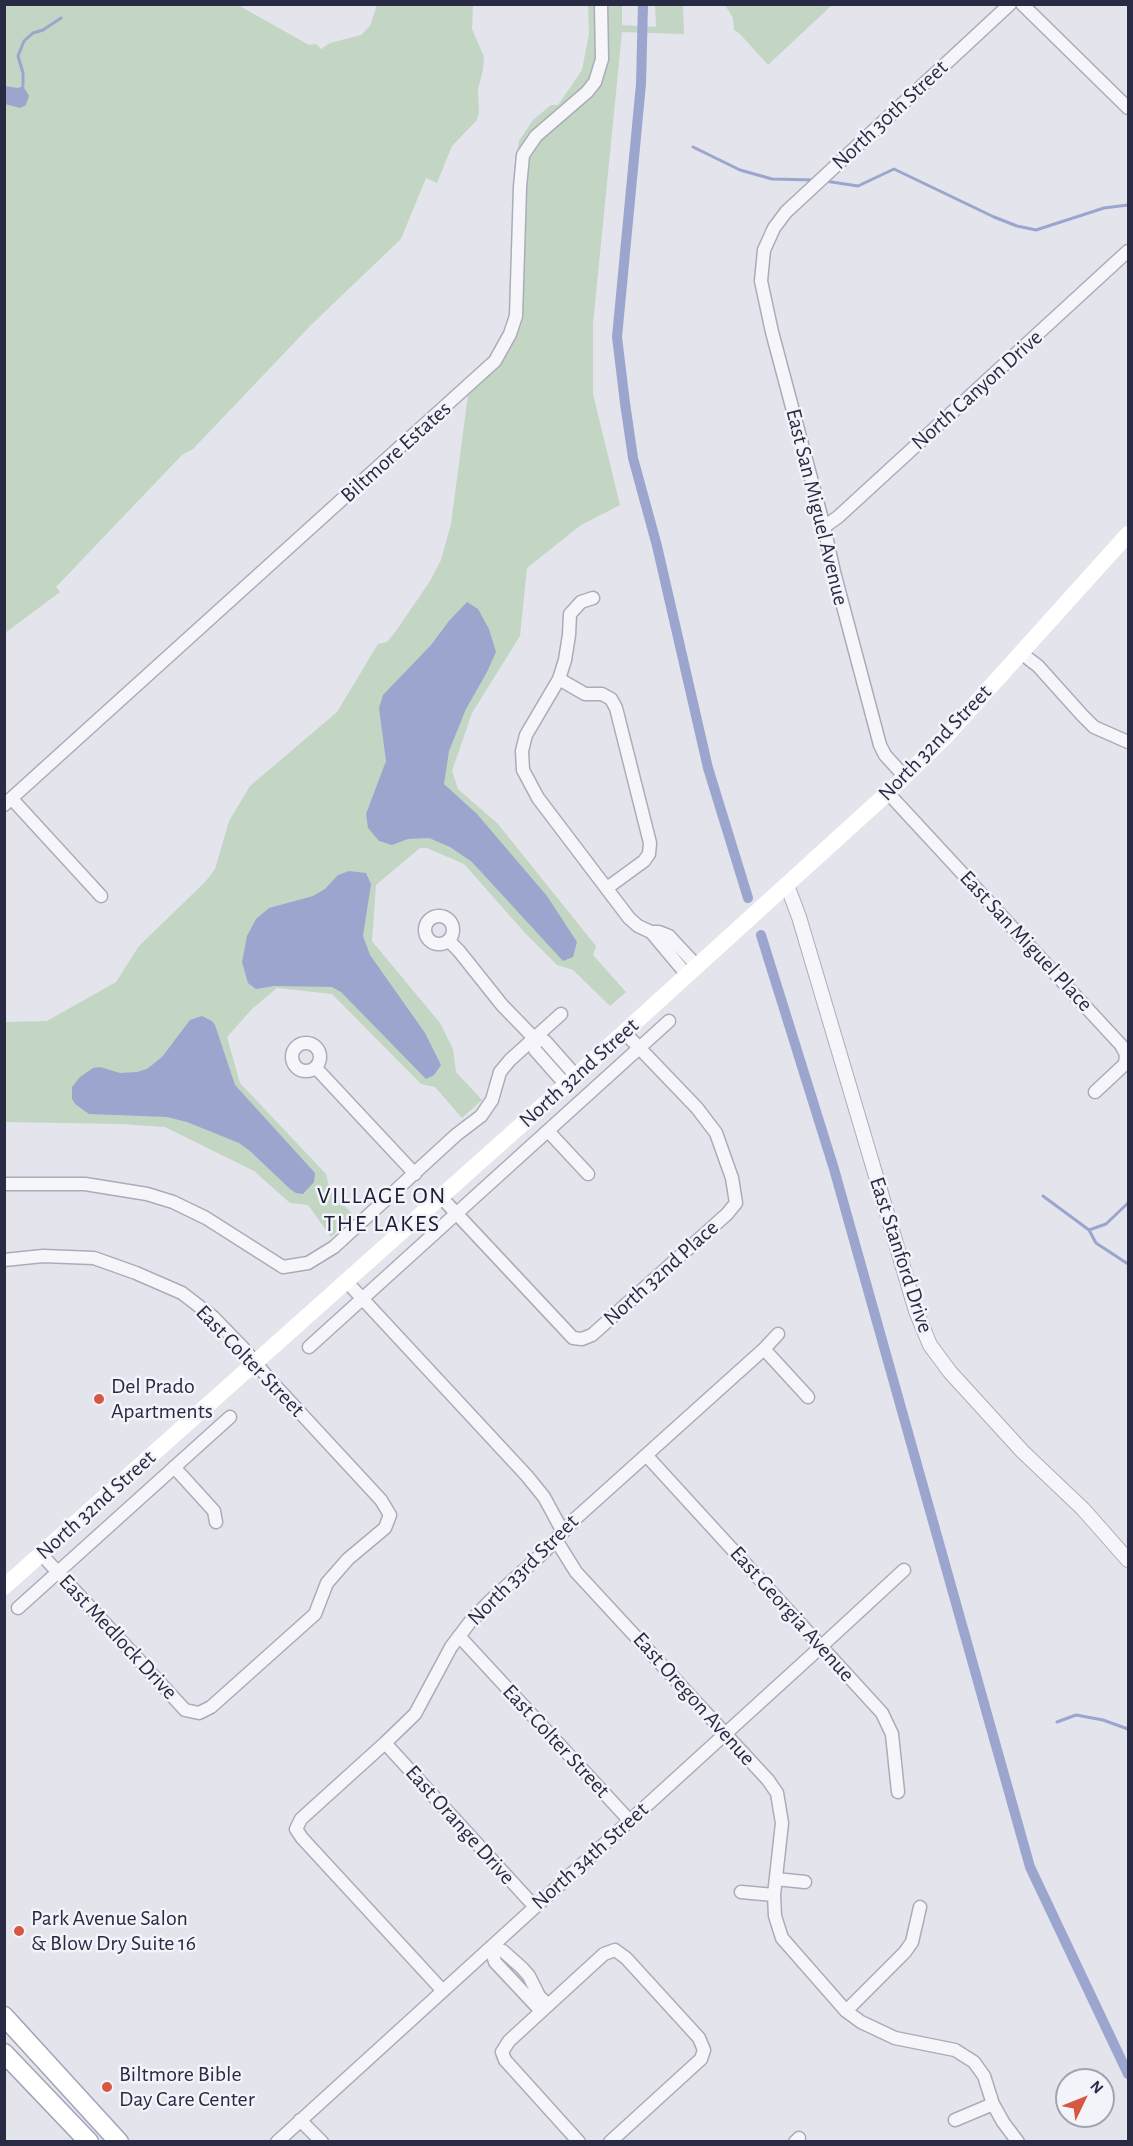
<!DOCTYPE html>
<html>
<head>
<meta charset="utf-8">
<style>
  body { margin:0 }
  #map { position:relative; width:1133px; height:2146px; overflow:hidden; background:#e3e4ec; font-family:"Alegreya Sans",sans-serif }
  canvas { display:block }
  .frame { position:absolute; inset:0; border:6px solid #292b45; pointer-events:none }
  .north { position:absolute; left:1055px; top:2068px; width:60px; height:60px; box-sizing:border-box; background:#f3f4f9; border:2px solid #a2a4b1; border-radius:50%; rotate:47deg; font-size:16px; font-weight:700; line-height:24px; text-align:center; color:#292b45 }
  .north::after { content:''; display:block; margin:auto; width:21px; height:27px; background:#d75842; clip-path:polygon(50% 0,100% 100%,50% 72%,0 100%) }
</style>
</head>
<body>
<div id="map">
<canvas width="1133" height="2146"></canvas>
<div class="frame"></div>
<div class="north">N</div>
</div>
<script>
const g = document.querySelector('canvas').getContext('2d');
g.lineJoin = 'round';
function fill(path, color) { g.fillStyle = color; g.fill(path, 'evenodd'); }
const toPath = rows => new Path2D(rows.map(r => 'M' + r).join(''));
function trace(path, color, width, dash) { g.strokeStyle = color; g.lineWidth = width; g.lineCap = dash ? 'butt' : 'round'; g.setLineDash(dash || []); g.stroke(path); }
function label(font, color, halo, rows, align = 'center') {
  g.font = font + ' "Alegreya Sans",sans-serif'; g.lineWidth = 5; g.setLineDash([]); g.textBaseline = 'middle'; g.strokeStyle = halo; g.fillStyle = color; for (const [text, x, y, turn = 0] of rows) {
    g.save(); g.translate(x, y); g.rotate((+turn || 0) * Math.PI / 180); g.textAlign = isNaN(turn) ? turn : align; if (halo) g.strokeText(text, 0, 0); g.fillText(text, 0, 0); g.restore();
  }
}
const green = toPath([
  [5,5,238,5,309,45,316,44,321,49,330,43,361,35,370,26,377,5,473,5,472,29,484,57,483,70,478,89,479,113,477,120,452,146,437,183,426,178,401,239,312,324,193,449,182,455,56,587,60,592,5,633],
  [588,5,622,5,622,25,656,27,655,5,683,5,684,34,622,32,593,324,593,394,620,505,581,525,527,568,520,636,472,713,452,771,458,789,498,824,596,946,593,955,626,992,610,1006,573,970,557,965,525,933,464,864,427,848,420,848,376,885,372,941,440,1023,453,1049,456,1072,482,1100,462,1118,435,1087,421,1084,332,994,277,988,252,1009,227,1037,240,1083,326,1174,330,1190,354,1216,331,1237,308,1205,290,1203,254,1171,165,1127,121,1124,5,1122,5,1022,47,1021,116,982,139,946,206,881,215,869,229,821,250,786,337,712,378,644,387,642,396,631,430,581,441,560,451,524,468,395,502,361,521,325,524,233,515,169,519,141,533,120,551,105,558,105,582,70,589,33],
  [725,5,832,5,768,65,739,33,734,30,733,18]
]);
const water = toPath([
  [4,86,18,88,23,86,29,96,26,105,20,108,5,104],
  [467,602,478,609,489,629,496,652,487,672,466,709,449,751,444,784,477,814,547,896,577,942,573,957,563,961,472,862,450,847,429,838,408,839,392,845,379,841,368,828,366,814,386,761,379,708,383,695,431,645,449,621],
  [349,871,366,873,371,884,363,936,370,955,425,1033,441,1065,434,1075,426,1079,341,992,332,987,274,986,256,989,248,983,242,962,247,936,256,919,269,908,313,896,325,889,338,875],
  [202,1016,212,1021,215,1025,235,1085,315,1173,314,1182,303,1194,296,1193,290,1189,250,1151,239,1143,187,1122,167,1117,89,1114,75,1104,72,1099,72,1087,80,1077,93,1068,100,1067,120,1073,137,1072,147,1069,162,1057,190,1020]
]);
const stream = toPath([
  [23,86,23,73,18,56,24,41,33,33,43,30,61,18],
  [693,147,740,170,772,179,815,180],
  [825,181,858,186,894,169,994,217,1017,226,1036,230,1104,208,1128,205],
  [1043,1196,1089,1230,1096,1243,1128,1264],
  [1089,1230,1106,1224,1128,1203],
  [1057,1722,1076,1715,1103,1720,1128,1729]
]);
const canal = toPath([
  [643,4,641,84,617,337,625,403,633,458,657,546,708,768,748,898],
  [761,935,834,1169,1030,1867,1128,2074]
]);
const minor = toPath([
  [1022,4,1128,108],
  [824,527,838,517,1128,251],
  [593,598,581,602,570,614,569,635,565,660,559,679,526,735,522,751,523,770,538,798,629,918,638,926,651,932,659,932,669,936,697,966],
  [1021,653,1038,666,1082,715,1094,727,1128,742],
  [559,679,585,694,602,694,611,699,616,708,650,843,649,854,644,861,607,888],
  [905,777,885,755,880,745,834,572,824,527,772,332,761,281,764,250,774,228,786,212,1010,4],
  [888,793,1121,1045,1126,1054,1125,1064,1095,1092],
  [12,799,101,896],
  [4,805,495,361,510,334,516,316,520,187,523,155,536,136,587,92,595,82,602,59,601,4],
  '425 930a14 14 0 1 1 28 0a14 14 0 1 1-28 0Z',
  [651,932,687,975],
  [449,941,459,951,502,1005,534,1038,545,1041,576,1076],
  [534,1038,535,1050,566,1085],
  '292 1057a14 14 0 1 1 28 0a14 14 0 1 1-28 0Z',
  [316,1068,415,1174],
  [548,1131,588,1174],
  [4,1184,85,1184,147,1194,173,1202,206,1218,283,1267,308,1263,334,1247,456,1135,481,1116,492,1100,500,1072,510,1060,561,1014],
  [440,1196,573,1338,582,1339,592,1335,727,1214,736,1203,732,1178,716,1133,697,1108,624,1032],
  [4,1260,43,1256,94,1258,136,1273,182,1293,213,1317,244,1349,270,1380,381,1500,390,1515,385,1528,348,1559,327,1583,315,1614,211,1707,199,1713,185,1710,41,1554],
  [346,1281,527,1476,544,1497,563,1532],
  [309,1347,669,1021],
  [764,1349,808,1397],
  [646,1455,882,1713,892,1734,898,1792],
  [174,1467,214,1511,216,1522],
  [556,1540,576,1572,768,1780,777,1793,782,1823,774,1895,775,1916,782,1938,846,2011,861,2022,895,2038,955,2050,974,2062,984,2076,993,2104,1003,2122,1018,2142],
  [18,1608,230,1417],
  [459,1636,629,1820],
  [385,1743,535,1907],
  [776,1879,805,1882],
  [741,1892,774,1895],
  [491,1947,503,1951,522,1968,529,1976,539,1996,548,2005],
  [491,1947,495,1962,541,2011],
  [443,1991,302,1838,296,1829,301,1819,385,1743,415,1714,451,1647,470,1622,490,1601,545,1551,575,1519,764,1349,778,1334],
  [846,2011,905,1952,912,1942,920,1907],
  [300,2120,322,2142],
  [955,2120,993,2104],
  [277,2142,813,1654,904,1570],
  [579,2142,505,2060,502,2052,509,2041,581,1975,604,1954,615,1950,626,1958,699,2038,704,2050,701,2059,610,2142],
  [795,2142,799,2138]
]);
const tertiary = toPath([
  [787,885,799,917,916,1311,930,1345,950,1372,1023,1452,1083,1509,1128,1560]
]);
const secondary = toPath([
  [4,1587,576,1076,892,789,947,735,1128,534]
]);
const primary = toPath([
  [4,2016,119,2142],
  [4,2053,89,2142]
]);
const markers = [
  [99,1399,6,"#d75842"],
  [19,1931,6,"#d75842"],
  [107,2087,6,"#d75842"]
];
const streetNames = [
  ["North 30th Street",890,115,-43],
  ["North Canyon Drive",977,390,-42],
  ["Biltmore Estates",396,452,-42],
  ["East San Miguel Avenue",817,507,76],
  ["North 32nd Street",935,743,-46],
  ["East San Miguel Place",1026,941,47],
  ["North 32nd Street",579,1073,-42],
  ["East Stanford Drive",901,1255,72],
  ["North 32nd Place",661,1273,-42],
  ["East Colter Street",250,1361,46],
  ["North 32nd Street",96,1505,-42],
  ["North 33rd Street",523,1570,-45],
  ["East Georgia Avenue",792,1614,48],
  ["East Medlock Drive",118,1637,47],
  ["East Oregon Avenue",694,1699,48],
  ["East Colter Street",556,1741,47],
  ["East Orange Drive",460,1825,48],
  ["North 34th Street",590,1856,-42]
];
const poiNames = [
  ["Del Prado",111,1386],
  ["Apartments",111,1411],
  ["Park Avenue Salon",31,1918],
  ["& Blow Dry Suite 16",31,1943],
  ["Biltmore Bible",119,2074],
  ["Day Care Center",119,2099]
];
const neighbourhoodNames = [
  ["VILLAGE ON",382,1196],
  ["THE LAKES",382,1224]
];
fill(green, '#c3d6c4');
fill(water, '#9ca5ce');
trace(stream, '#9ca5ce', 3);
trace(canal, '#9ca5ce', 10);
trace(minor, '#abacba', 15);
trace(tertiary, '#abacba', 16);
trace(primary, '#a1a4b8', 21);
trace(minor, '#f6f6fa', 12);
trace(tertiary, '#f6f6fa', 14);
trace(secondary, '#fff', 16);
trace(primary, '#fff', 18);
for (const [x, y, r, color] of markers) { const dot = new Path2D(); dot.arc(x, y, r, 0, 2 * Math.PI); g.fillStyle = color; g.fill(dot); trace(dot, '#f3f4f9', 2); }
label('22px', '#292b45', '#f3f4f9', streetNames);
label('22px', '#292b45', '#f3f4f9', poiNames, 'left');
g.letterSpacing = '1.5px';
label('24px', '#1b1c36', '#f3f4f9', neighbourhoodNames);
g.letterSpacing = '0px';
</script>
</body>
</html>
